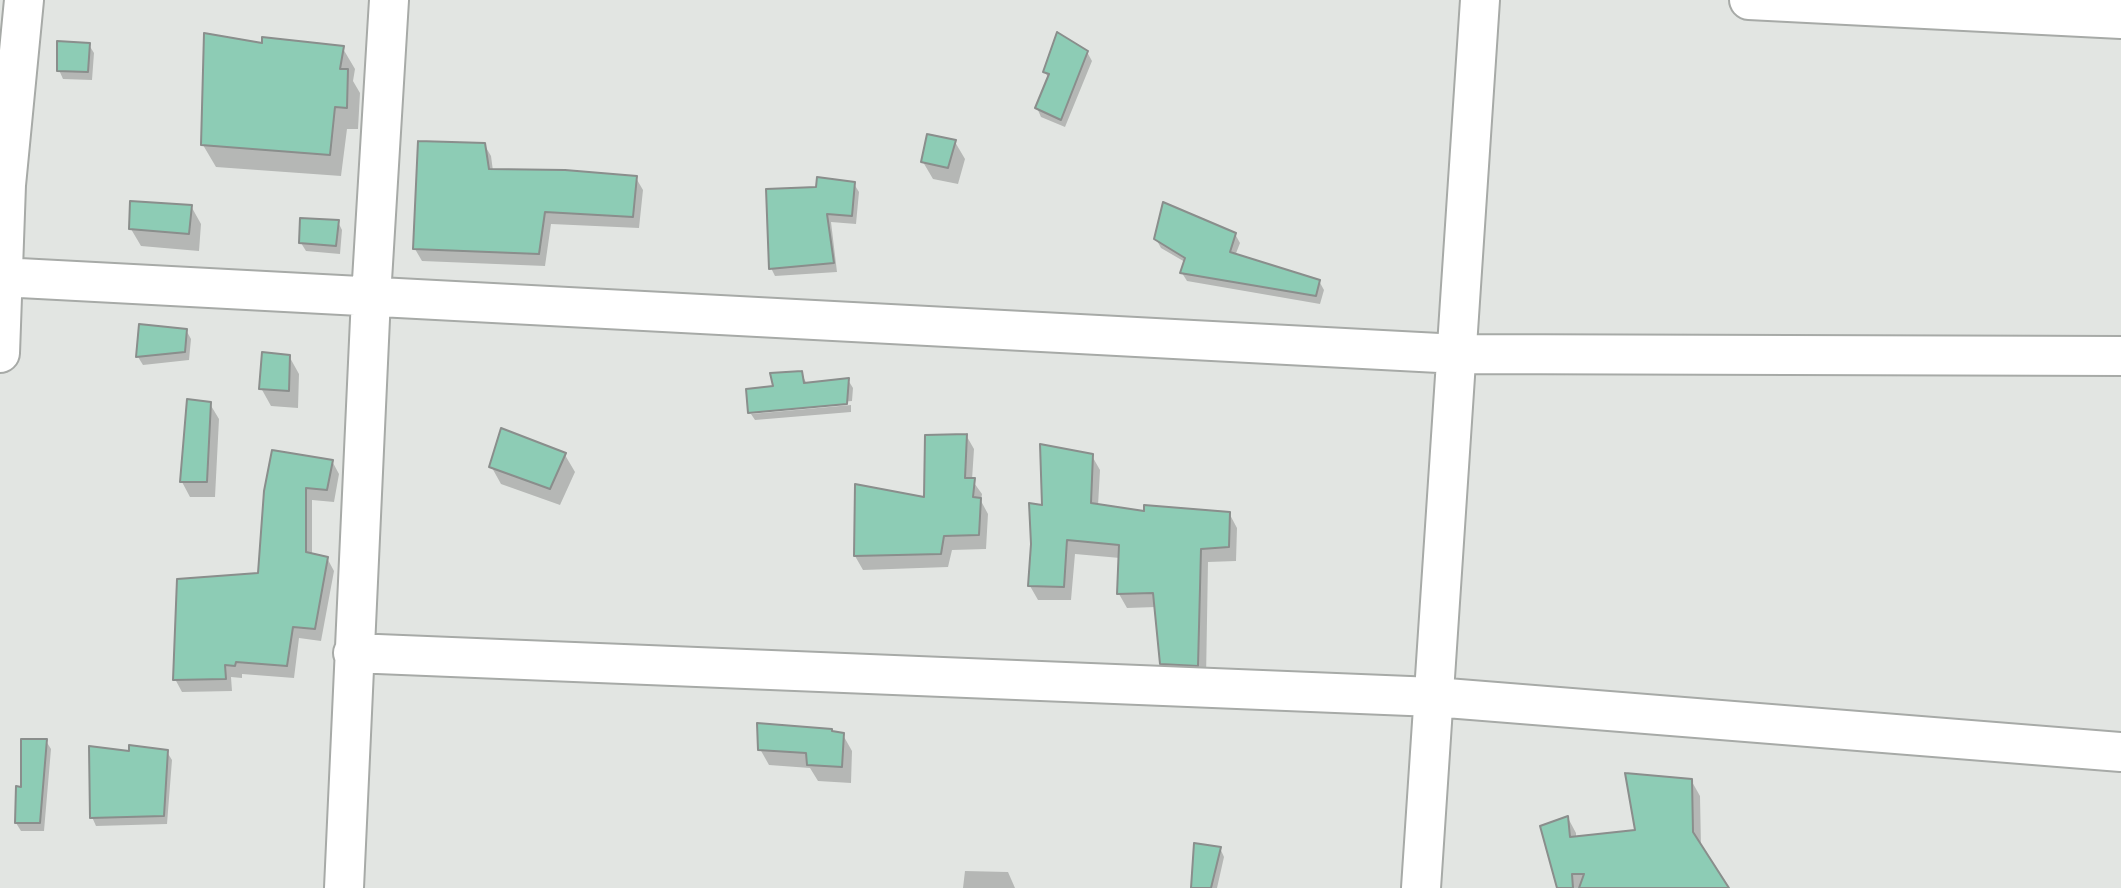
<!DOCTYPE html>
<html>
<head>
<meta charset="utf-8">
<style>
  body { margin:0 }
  canvas { display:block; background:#e2e5e2 }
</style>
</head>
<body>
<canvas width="2121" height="888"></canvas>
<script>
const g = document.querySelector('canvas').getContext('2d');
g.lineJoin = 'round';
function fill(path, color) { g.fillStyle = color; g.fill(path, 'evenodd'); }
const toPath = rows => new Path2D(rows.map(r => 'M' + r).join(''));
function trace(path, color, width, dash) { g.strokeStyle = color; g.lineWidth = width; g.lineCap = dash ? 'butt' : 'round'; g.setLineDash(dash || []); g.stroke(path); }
const shadow = toPath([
  [89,45,94,53,92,80,63,79,59,70],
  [264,45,342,47,355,69,353,81,360,93,358,129,347,129,341,176,216,167,203,145],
  [1087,52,1092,61,1065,127,1041,117,1037,108,1049,79,1045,72],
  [955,142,965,159,958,184,933,179,923,162],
  [484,144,491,156,493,171,636,178,643,190,639,228,551,224,545,266,422,261,415,249],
  [854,184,859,192,856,224,831,222,837,272,775,276,771,268],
  [191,206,201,224,199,251,141,246,131,229],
  [338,222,342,230,340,254,306,251,301,243],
  [1235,234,1240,243,1235,256,1319,281,1324,290,1320,304,1187,281,1182,273,1185,262,1161,248,1156,239],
  [186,330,191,339,189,360,143,365,138,357],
  [289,356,299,374,298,408,271,406,261,388],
  [801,373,807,384,848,380,853,388,852,401,751,411,751,414,748,390,775,388,772,374],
  [210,404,219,419,215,497,190,497,182,482],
  [851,405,851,412,755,420,751,414],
  [966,435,974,449,972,480,982,494,981,501,988,514,986,549,952,550,948,567,863,570,855,556,926,499],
  [565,455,575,472,560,505,501,484,491,466],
  [1092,456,1100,470,1098,506,1145,513,1229,513,1237,528,1236,561,1208,562,1206,679,1170,678,1162,663,1156,607,1127,608,1119,594,1120,558,1075,554,1071,600,1038,600,1030,586,1044,507],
  [332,461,339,474,334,502,312,500,312,555,327,558,334,571,321,641,299,638,294,678,242,674,242,678,231,677,232,691,182,692,175,679,260,575,266,491],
  [833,733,843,735,852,751,851,783,818,781,810,768,769,765,760,749],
  [46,741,51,749,44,831,21,831,16,823,22,789],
  [167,752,172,760,167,824,96,826,92,817,131,753],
  [1691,780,1700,796,1701,847,1727,888,1559,888,1568,818,1576,833,1576,838,1637,832],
  [1220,848,1224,857,1217,888,1193,888],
  [965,871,1008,872,1015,888,963,888]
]);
const building = toPath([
  [1057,32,1088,51,1061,120,1035,108,1049,74,1043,72,1057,32],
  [204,33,262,43,262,37,344,46,340,69,348,69,347,108,335,107,330,155,201,145,204,33],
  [57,41,90,43,88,72,57,71,57,41],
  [927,134,956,140,948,168,921,162,927,134],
  [418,141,485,143,489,169,565,170,637,176,633,217,545,212,539,254,413,249,418,141],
  [817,177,855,182,852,216,827,214,834,263,769,269,766,189,816,187,817,177],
  [130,201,192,205,189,234,129,229,130,201],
  [1163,202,1236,233,1230,252,1320,280,1316,296,1180,273,1185,258,1154,239,1163,202],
  [300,218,339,220,336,246,299,243,300,218],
  [139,324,187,329,185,352,136,357,139,324],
  [262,352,290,355,289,391,259,389,262,352],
  [802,371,804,383,849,378,847,404,748,413,746,389,773,386,770,373,802,371],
  [187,399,211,402,207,482,180,482,187,399],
  [501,428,566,453,550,489,489,467,501,428],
  [967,434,965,478,975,478,973,497,981,498,979,535,944,536,941,554,854,556,855,484,924,497,925,435,967,434],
  [1040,444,1093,454,1091,503,1144,511,1144,505,1230,512,1229,547,1201,549,1198,666,1160,664,1153,593,1117,594,1119,545,1067,540,1064,587,1028,586,1031,544,1029,503,1042,505,1040,444],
  [272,450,333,460,327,490,306,488,306,552,328,557,315,629,293,627,287,666,236,662,235,666,225,665,226,679,173,680,177,579,258,573,264,491,272,450],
  [757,723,832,729,832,731,844,733,842,767,807,765,806,753,758,750,757,723],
  [21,739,47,739,40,823,15,823,16,786,21,787,21,739],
  [129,745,168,750,164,816,90,818,89,746,129,751,129,745],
  [1625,773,1692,779,1693,832,1729,888,1579,888,1584,874,1572,874,1573,888,1557,888,1540,826,1568,816,1570,837,1635,830,1625,773],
  [1194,843,1221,847,1211,888,1191,888,1194,843]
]);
const minor = toPath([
  [1749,0,2121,19],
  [0,277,1458,354,2121,356],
  [0,353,6,185,24,0],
  [353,653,1434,697,2121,752],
  [344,888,371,297,389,0],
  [1421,888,1480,0]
]);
fill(shadow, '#0003');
fill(building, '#8dccb5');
trace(building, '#8a8e8c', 2);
trace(minor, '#a7aaa7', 42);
trace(minor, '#fff', 38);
</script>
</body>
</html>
